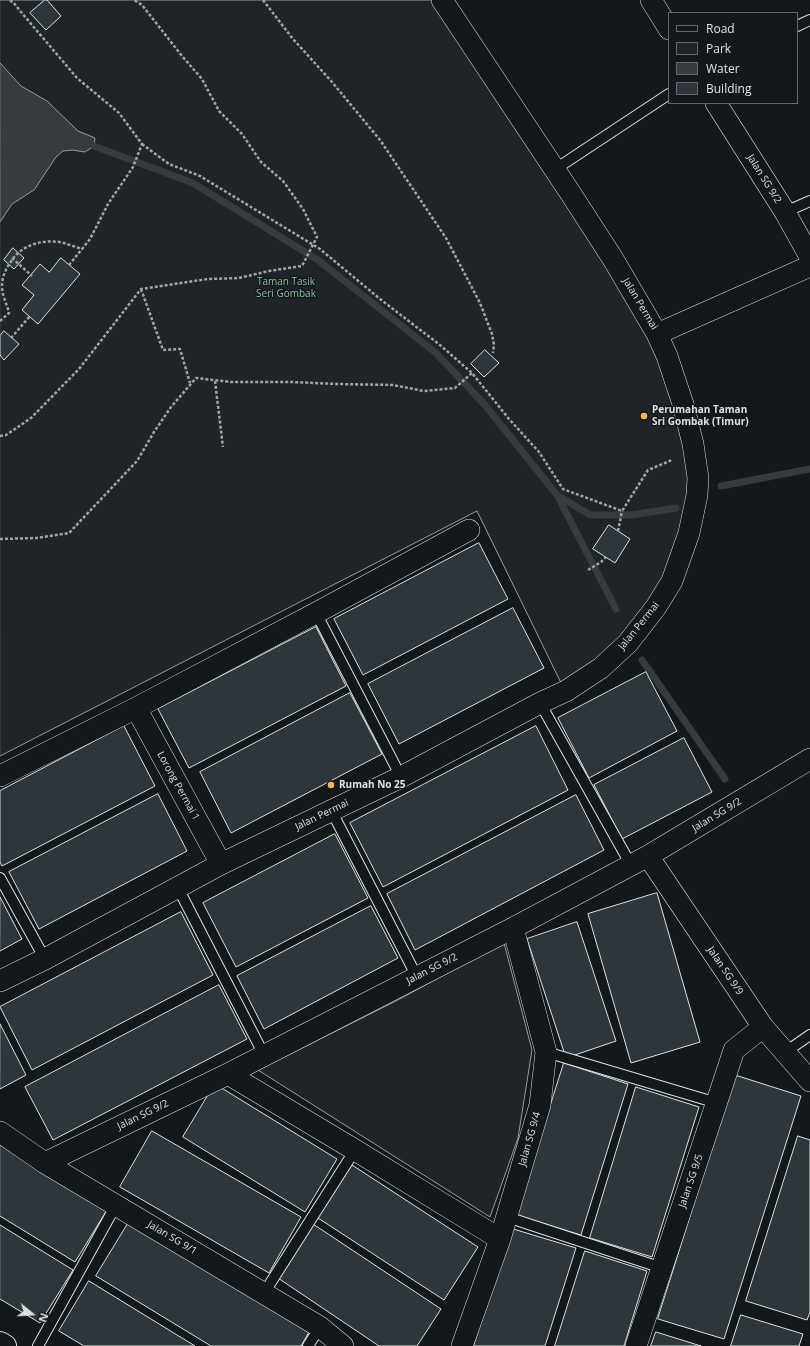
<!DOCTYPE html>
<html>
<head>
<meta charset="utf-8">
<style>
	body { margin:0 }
	#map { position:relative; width:810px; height:1346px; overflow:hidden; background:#14181c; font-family:"Open Sans",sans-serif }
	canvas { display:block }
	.legend { position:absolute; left:668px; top:12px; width:130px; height:92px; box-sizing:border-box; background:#14181c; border:1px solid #626a69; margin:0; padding:5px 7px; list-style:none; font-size:12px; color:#d8e6dc }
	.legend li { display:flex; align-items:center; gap:8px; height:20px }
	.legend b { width:20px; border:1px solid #626a69 }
	.north { position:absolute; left:12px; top:1294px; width:40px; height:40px; -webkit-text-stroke:3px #14181c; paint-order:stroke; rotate:108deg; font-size:11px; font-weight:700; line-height:16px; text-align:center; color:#d8e6dc }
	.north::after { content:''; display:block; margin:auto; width:14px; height:18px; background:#d8e6dc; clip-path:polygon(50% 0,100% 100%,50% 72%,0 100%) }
</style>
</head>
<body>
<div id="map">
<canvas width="810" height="1346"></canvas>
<ul class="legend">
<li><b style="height:5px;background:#14181c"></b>Road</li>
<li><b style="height:11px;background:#202428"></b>Park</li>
<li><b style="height:11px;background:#363b3e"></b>Water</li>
<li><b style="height:11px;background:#2c363c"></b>Building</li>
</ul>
<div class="north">N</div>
</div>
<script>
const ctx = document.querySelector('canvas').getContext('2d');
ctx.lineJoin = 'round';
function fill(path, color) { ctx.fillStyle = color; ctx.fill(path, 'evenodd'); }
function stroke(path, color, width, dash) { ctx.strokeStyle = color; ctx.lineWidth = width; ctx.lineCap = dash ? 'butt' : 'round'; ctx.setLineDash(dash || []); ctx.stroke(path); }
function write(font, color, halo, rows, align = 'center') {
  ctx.font = font + ' "Open Sans",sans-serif'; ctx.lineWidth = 3; ctx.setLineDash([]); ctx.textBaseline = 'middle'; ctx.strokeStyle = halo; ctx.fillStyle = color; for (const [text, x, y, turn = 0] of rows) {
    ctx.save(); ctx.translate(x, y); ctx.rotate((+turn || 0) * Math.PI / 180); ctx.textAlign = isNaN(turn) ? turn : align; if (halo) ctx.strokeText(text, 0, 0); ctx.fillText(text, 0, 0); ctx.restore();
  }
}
const green = new Path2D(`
	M 0,0 L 432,0 L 654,338 L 697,483 L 662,596 L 565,691 L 477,511 L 0,756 Z
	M 504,943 L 532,1050 L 518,1138 L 490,1217 L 258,1070 L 394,1002 Z`);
const water = new Path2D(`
	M 0,63 L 21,86 L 47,101 L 78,131 L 95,138 L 94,146 L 85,152 L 72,150 L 63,151 L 56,157 L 34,190 L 12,204 L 0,222 Z`);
const stream = new Path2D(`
	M 94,146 L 193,183 L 318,260 L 436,353 L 485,405 L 557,495 L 616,609
	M 721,486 L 810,469
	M 557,495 L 590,515 L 632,515 L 676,508
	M 642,660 L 725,779`);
const building = new Path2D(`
	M 45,0 L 47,0 L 61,16 L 46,30 L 30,13 Z
	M 13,248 L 24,258 L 14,269 L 4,260 Z
	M 61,258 L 80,274 L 38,324 L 22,310 L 34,295 L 22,285 L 40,264 L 49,272 Z
	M 4,331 L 19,344 L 4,360 L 0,355 L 0,336 Z
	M 485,350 L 499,363 L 484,377 L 471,364 Z
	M 609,525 L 630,539 L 615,563 L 593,549 Z
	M 479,543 L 508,599 L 363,675 L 334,619 Z
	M 513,608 L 544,668 L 399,744 L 368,684 Z
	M 316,627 L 346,686 L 189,768 L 158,709 Z
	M 646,672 L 677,731 L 589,778 L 558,718 Z
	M 350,693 L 382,754 L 231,833 L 200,772 Z
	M 124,726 L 155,786 L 2,866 L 0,862 L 0,791 Z
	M 536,726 L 568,790 L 383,887 L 350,823 Z
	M 684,738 L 712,792 L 622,839 L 594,785 Z
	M 158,794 L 187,851 L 39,929 L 9,872 Z
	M 576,795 L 604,850 L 415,950 L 387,894 Z
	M 335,834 L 368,898 L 236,967 L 203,903 Z
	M 657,893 L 700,1042 L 631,1063 L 588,914 Z
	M 0,897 L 22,939 L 0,951 Z
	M 371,906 L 398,958 L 264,1029 L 237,976 Z
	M 181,912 L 213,975 L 32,1070 L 0,1007 Z
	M 577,922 L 616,1041 L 566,1058 L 527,939 Z
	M 219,985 L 247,1039 L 53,1140 L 25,1087 Z
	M 0,1024 L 26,1075 L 0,1089 Z
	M 564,1063 L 628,1084 L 581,1235 L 516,1215 Z
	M 735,1075 L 801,1096 L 724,1339 L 658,1319 Z
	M 215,1084 L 337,1159 L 305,1212 L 183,1137 Z
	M 636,1087 L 699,1107 L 652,1257 L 590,1238 Z
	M 152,1131 L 301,1217 L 269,1273 L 120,1187 Z
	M 798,1136 L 810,1140 L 810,1312 L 807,1320 L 746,1301 Z
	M 0,1145 L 107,1210 L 75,1262 L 0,1216 Z
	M 352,1165 L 478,1247 L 444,1300 L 318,1218 Z
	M 129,1222 L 309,1332 L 301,1346 L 211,1346 L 96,1276 Z
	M 313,1224 L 441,1309 L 417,1346 L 379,1346 L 278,1278 Z
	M 0,1225 L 73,1270 L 40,1323 L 0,1299 Z
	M 510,1228 L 576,1248 L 545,1346 L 474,1346 Z
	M 585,1251 L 647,1271 L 624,1346 L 555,1346 Z
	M 89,1281 L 195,1346 L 84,1346 L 59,1331 Z
	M 741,1315 L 803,1334 L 799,1346 L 731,1346 Z
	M 656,1332 L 701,1346 L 651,1346 Z`);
const path = new Path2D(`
	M 263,0 L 293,39 L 332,82 L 380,140 L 446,238 L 480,303 L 492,334 L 494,345 L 493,353
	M 142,144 L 169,164 L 200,176 L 320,249 L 380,299 L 440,345 L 472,373 L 509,419 L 539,452 L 563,489 L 622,511 L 648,470 L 672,460
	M 12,258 L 32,276
	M 69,265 L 82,249
	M 141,289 L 163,350 L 180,349 L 190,383
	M 0,321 L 9,313 C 7,304 2,296 2,286 C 2,278 5,270 10,263 C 20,245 44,238 64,243 C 70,245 76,247 82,249 L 90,239 L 108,204 L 133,167 L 142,144 L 119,113 L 77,78 L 21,12 L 13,2 L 9,0
	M 11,338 L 30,316
	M 215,381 L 223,447
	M 0,436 L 6,435 L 31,418 L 79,369 L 141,289 L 208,279 L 239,278 L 269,271 L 302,266 L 317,237 L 303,209 L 283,181 L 261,162 L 242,134 L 219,111 L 202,79 L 182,56 L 142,5 L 134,0
	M 618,531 L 622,511
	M 0,539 L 37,538 L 69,533 L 137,461 L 154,432 L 171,407 L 196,378 L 231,382 L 292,382 L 337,384 L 393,385 L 424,391 L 455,388 L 472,373
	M 588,570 L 601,562 L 606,557`);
const lane = new Path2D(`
	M 797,26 L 810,20
	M 554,170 L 669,94
	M 785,212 L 810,201
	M 316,613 L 401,777
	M 540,703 L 631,865
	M 331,810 L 417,977
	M 0,878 L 45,959
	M 178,888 L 264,1055
	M 546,1052 L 717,1103
	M 784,1053 L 810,1035
	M 507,1217 L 662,1268
	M 264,1293 L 355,1150
	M 38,1346 L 116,1205
	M 308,1346 L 320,1327`);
const street = new Path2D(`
	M 651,0 L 669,29
	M 716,103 L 785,212 L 810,257
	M 657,334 L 810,266
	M 136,708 L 221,864
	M 0,776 L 136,708 L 316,613 L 469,530
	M 648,856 L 763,1027 L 810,1081
	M 0,981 L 45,959 L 221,864 L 401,777 L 540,703 L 566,691 L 601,668 L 628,643 L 656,607 L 672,581 L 689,533 L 697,495 L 698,478 L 693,444 L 683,404 L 667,356 L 657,334 L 613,259 L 571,194 L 442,0
	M 228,1074 L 355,1150 L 500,1239
	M 0,1132 L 45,1163 L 320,1327 L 343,1346
	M 45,1163 L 228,1074 L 513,928 L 648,856 L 810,759
	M 462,1346 L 500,1239 L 540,1105 L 546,1052 L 513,928
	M 636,1346 L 734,1050 L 763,1027`);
const secondary = new Path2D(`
	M 0,1343 L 5,1346`);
const markers = [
	[644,416,4,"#ffb74d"],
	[331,785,4,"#ffb74d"]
];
const streetNames = [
	["Jalan SG 9/2",764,179,58],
	["Jalan Permai",640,304,59],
	["Jalan Permai",639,626,-51],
	["Lorong Permai 1",178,786,61],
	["Jalan Permai",322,815,-26],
	["Jalan SG 9/2",717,815,-31],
	["Jalan SG 9/2",432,969,-27],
	["Jalan SG 9/9",725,971,56],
	["Jalan SG 9/2",143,1115,-26],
	["Jalan SG 9/4",530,1139,-74],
	["Jalan SG 9/5",691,1181,-71],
	["Jalan SG 9/1",172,1238,31]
];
const parkNames = [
	["Taman Tasik",286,282],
	["Seri Gombak",286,294]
];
const poiNames = [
	["Perumahan Taman",652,410],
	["Sri Gombak (Timur)",652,422],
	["Rumah No 25",339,785]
];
fill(green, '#202428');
stroke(green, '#939e99', 1);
fill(water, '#363b3e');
stroke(water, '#939e99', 1);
stroke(stream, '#363b3e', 7);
fill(building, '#2c363c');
stroke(building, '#d8e6dc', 1);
stroke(lane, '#d8e6dc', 12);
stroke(street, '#d8e6dc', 22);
stroke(secondary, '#d8e6dc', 24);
stroke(path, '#9da8a2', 2.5, [3, 2]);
stroke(lane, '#14181c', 10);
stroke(street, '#14181c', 21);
stroke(secondary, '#14181c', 22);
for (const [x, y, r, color] of markers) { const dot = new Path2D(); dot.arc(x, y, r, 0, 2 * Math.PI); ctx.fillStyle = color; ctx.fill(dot); stroke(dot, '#14181c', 1.5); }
write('10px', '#d8e6dc', '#14181c', streetNames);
write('10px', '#8ac095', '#14181c', parkNames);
write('bold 10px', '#d8e6dc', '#14181c', poiNames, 'left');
</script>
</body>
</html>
